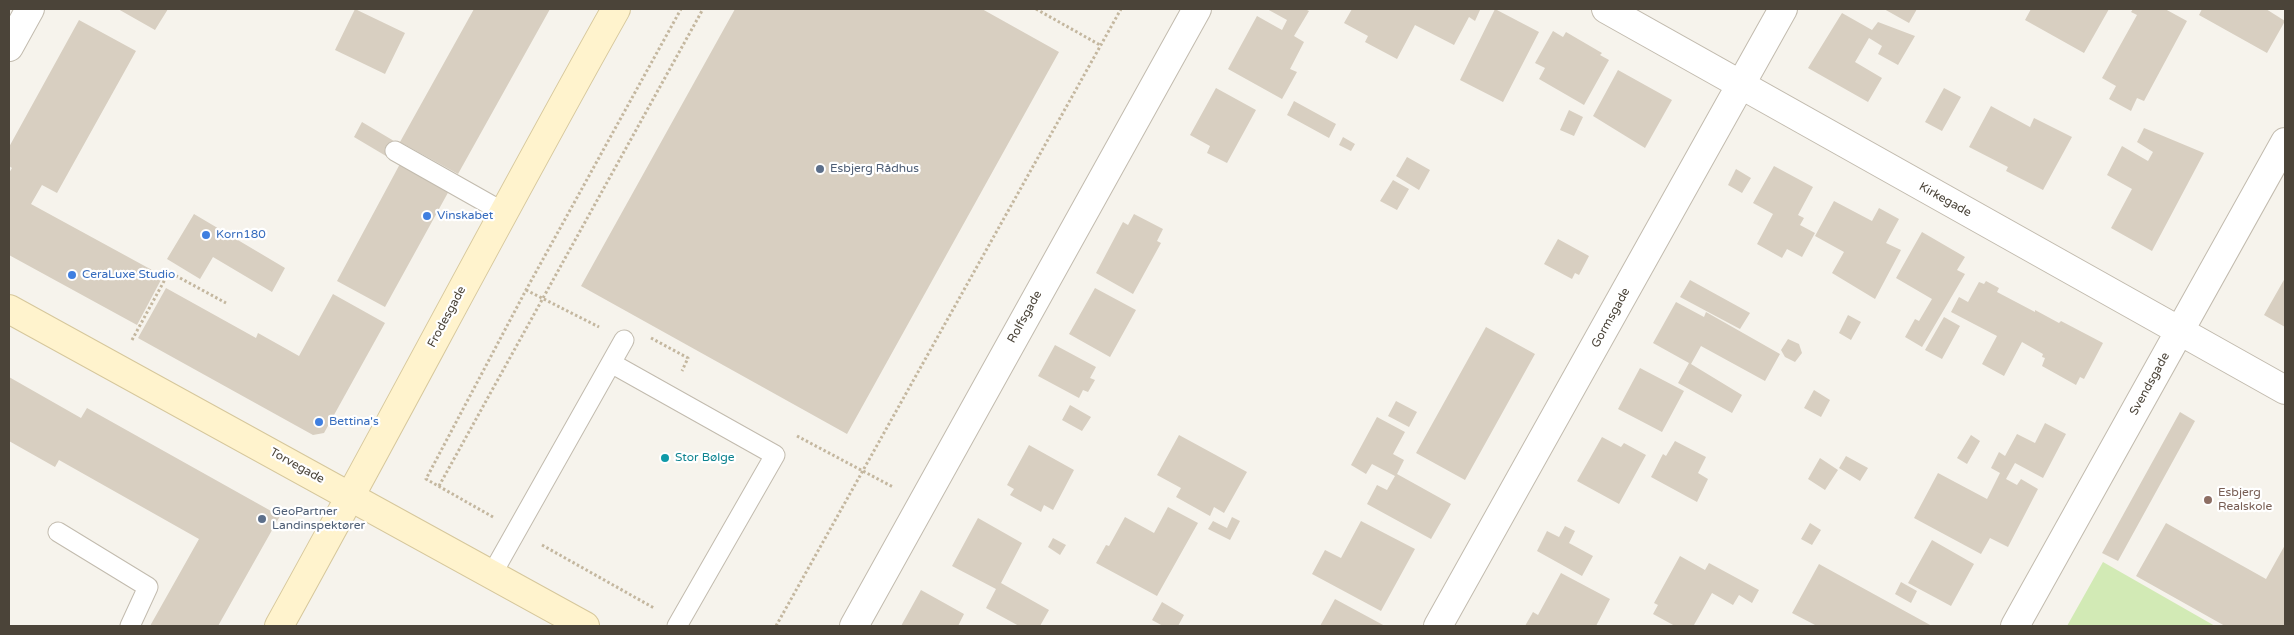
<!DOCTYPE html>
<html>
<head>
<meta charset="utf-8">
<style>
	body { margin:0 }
	#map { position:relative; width:2294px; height:635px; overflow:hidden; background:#f6f3ec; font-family:"Varela Round",sans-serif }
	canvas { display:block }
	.frame { position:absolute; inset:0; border:10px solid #4b4439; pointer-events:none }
</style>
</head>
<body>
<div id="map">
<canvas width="2294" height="635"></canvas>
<div class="frame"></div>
</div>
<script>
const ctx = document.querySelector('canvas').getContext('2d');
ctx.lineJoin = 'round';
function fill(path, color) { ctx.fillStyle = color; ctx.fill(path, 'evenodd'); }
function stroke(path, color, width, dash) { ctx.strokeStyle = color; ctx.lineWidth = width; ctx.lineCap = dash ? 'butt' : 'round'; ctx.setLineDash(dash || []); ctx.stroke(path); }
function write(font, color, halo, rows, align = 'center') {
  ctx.font = font + ' "Varela Round",sans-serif'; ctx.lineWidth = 4.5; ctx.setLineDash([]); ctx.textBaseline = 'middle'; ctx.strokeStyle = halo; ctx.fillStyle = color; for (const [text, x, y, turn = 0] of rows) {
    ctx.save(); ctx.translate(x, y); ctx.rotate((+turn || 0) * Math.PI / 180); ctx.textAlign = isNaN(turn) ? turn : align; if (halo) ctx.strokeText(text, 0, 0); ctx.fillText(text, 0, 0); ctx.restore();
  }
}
const green = new Path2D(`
	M 2103,562 L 2215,626 L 2067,626 Z`);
const building = new Path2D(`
	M 118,9 L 168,9 L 155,30 Z
	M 355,9 L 405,33 L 385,74 L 335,50 Z
	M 474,9 L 550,9 L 458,174 L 400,142 Z
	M 735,9 L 982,9 L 1059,52 L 847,434 L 581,286 Z
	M 1267,9 L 1305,9 L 1309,11 L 1294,36 L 1304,42 L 1290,69 L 1297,72 L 1282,99 L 1228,69 L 1257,16 L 1282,30 L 1287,20 Z
	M 1352,9 L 1478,9 L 1480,10 L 1475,21 L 1469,17 L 1454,45 L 1415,25 L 1397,59 L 1365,42 L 1368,36 L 1344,23 Z
	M 1495,9 L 1539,32 L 1503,102 L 1460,80 Z
	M 1884,9 L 1917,9 L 1909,23 Z
	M 2031,9 L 2109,9 L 2084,53 L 2025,20 Z
	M 2133,9 L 2165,9 L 2187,21 L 2144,101 L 2137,98 L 2131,111 L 2109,99 L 2116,86 L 2102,78 L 2137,15 L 2131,12 Z
	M 2202,9 L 2266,9 L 2285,21 L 2267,53 L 2199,15 Z
	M 1842,13 L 1872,30 L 1878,22 L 1915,36 L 1898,65 L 1878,54 L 1882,46 L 1869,38 L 1855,62 L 1882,78 L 1868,102 L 1808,68 Z
	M 79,20 L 136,51 L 57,193 L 42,185 L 31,204 L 163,276 L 137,325 L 9,255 L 9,173 L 12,168 L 9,166 L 9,147 Z
	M 1553,31 L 1563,37 L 1566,32 L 1602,53 L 1600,55 L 1609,60 L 1584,105 L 1539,79 L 1545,68 L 1535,63 Z
	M 1618,70 L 1672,100 L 1645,148 L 1593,116 Z
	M 1216,88 L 1256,110 L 1227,163 L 1207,153 L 1210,146 L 1190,135 Z
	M 1944,88 L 1961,97 L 1942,131 L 1925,122 Z
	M 1294,101 L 1336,124 L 1329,138 L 1287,115 Z
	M 1991,106 L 2030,127 L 2034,118 L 2072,137 L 2043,190 L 2006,171 L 2008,167 L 1969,147 Z
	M 1569,110 L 1583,117 L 1574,136 L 1560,130 Z
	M 362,122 L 394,141 L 386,156 L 354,137 Z
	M 2144,128 L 2204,153 L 2152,251 L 2111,228 L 2132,189 L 2107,175 L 2122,146 L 2148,161 L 2153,152 L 2137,142 Z
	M 1343,137 L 1355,144 L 1351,151 L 1339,145 Z
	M 1407,157 L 1430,170 L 1419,190 L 1396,176 Z
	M 401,162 L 450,189 L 385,307 L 337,281 Z
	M 1774,166 L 1813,187 L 1798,215 L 1804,218 L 1800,225 L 1815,233 L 1802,257 L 1787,249 L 1782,258 L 1757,244 L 1773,214 L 1753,203 Z
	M 1736,169 L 1751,178 L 1742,193 L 1728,185 Z
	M 1393,180 L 1409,189 L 1397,210 L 1380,201 Z
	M 1834,201 L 1872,221 L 1879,208 L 1899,219 L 1886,243 L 1901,250 L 1875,299 L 1832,273 L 1844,252 L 1815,236 Z
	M 194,214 L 285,268 L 272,292 L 213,257 L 200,279 L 167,259 Z
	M 1134,214 L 1163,229 L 1157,241 L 1161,243 L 1133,294 L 1096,273 L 1123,222 L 1128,225 Z
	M 1922,232 L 1965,257 L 1957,270 L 1965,274 L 1922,347 L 1905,337 L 1915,319 L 1919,321 L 1932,299 L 1896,278 Z
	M 1558,239 L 1589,256 L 1579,275 L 1575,273 L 1572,279 L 1544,264 Z
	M 2285,278 L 2285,327 L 2264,315 Z
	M 1690,280 L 1750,313 L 1740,329 L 1680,297 Z
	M 1986,281 L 1999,288 L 1997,292 L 2035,312 L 2035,310 L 2059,323 L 2061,321 L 2103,343 L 2084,379 L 2080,377 L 2076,385 L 2042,366 L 2045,358 L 2042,357 L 2043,354 L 2022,342 L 2004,376 L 1982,364 L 1997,336 L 1951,312 L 1959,297 L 1968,302 L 1979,282 L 1984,284 Z
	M 166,288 L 256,338 L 258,333 L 299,356 L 333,294 L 385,323 L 324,433 L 313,435 L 138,338 Z
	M 1095,288 L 1136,310 L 1110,357 L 1069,334 Z
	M 1676,302 L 1704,317 L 1706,312 L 1780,354 L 1765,381 L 1701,346 L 1691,364 L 1742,395 L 1732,413 L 1678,383 L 1689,363 L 1653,343 Z
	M 1848,315 L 1861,322 L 1851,340 L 1839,333 Z
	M 1944,317 L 1960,326 L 1942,359 L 1925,350 Z
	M 1486,327 L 1535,354 L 1465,480 L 1416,453 Z
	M 1788,339 L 1799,344 L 1802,353 L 1795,362 L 1785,357 L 1781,350 Z
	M 1055,345 L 1096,367 L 1090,378 L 1095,380 L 1088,392 L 1083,390 L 1079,398 L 1038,376 Z
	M 1640,368 L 1684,391 L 1662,432 L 1618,409 Z
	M 9,377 L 81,418 L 87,408 L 280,516 L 218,626 L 150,626 L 199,539 L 59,460 L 55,467 L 9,441 Z
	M 1814,390 L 1830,400 L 1821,417 L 1804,408 Z
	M 1396,401 L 1417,412 L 1409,427 L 1388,416 Z
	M 1070,405 L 1091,417 L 1082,431 L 1062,420 Z
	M 2180,412 L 2195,421 L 2118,561 L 2102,553 Z
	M 1377,417 L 1405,432 L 1393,454 L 1404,460 L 1397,474 L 1451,504 L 1431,539 L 1367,504 L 1377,485 L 1387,490 L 1395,476 L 1372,464 L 1366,474 L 1351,465 Z
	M 2045,423 L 2066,434 L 2043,478 L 2015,463 L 2006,479 L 2017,485 L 2021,479 L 2038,489 L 2008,547 L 1990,538 L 1981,554 L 1914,518 L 1938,473 L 1987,499 L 2000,473 L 1991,468 L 1999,452 L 2005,456 L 2017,434 L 2035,443 Z
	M 1179,435 L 1247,472 L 1224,513 L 1214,507 L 1210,516 L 1176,497 L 1181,488 L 1157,475 Z
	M 1971,435 L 1980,441 L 1967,464 L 1957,458 Z
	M 1602,437 L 1621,447 L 1624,443 L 1646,455 L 1619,504 L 1577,481 Z
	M 1675,441 L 1706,457 L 1698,473 L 1708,479 L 1697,502 L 1651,477 L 1663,454 L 1666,456 Z
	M 1029,445 L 1074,470 L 1053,510 L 1044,505 L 1041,512 L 1010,495 L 1014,489 L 1007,485 Z
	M 1846,456 L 1868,468 L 1860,481 L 1839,468 Z
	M 1820,458 L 1838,470 L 1825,490 L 1808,479 Z
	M 1168,507 L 1198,523 L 1157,596 L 1096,563 L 1106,545 L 1109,546 L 1125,517 L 1154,533 Z
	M 1232,517 L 1240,521 L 1230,540 L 1208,529 L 1213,521 L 1227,528 Z
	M 978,518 L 1022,543 L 1001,583 L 1049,610 L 1040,626 L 1019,626 L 986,608 L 996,589 L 952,566 Z
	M 1361,521 L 1415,549 L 1381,611 L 1312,574 L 1325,550 L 1341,558 Z
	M 1810,523 L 1821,530 L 1812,545 L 1801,539 Z
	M 2166,523 L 2266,579 L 2285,545 L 2285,626 L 2225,626 L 2136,576 Z
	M 1565,526 L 1575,531 L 1569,543 L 1593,556 L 1582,576 L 1537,551 L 1547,531 L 1559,537 Z
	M 1053,538 L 1066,545 L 1060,555 L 1048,547 Z
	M 1932,540 L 1974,564 L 1951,606 L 1908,583 Z
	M 1680,556 L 1705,570 L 1709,563 L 1759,590 L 1752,603 L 1739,595 L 1733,605 L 1712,593 L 1694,625 L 1675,626 L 1653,614 L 1658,605 L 1654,603 Z
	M 1819,564 L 1932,626 L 1817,626 L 1792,613 Z
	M 1561,573 L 1610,599 L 1596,626 L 1525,626 L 1533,612 L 1538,615 Z
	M 1901,582 L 1917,591 L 1911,603 L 1895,594 Z
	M 921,590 L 964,614 L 958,626 L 901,626 Z
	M 1335,599 L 1385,626 L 1320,626 Z
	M 1162,602 L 1184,615 L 1178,626 L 1163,626 L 1152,620 Z`);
const path = new Path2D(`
	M 1036,9 L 1100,45
	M 526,290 L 599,327
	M 651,338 L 688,358 L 682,371
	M 132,340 L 169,272 L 226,303
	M 797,436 L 893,487
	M 439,486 L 703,9
	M 493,517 L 426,479 L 526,290 L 681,9
	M 542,545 L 654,608
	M 776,626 L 1121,9`);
const lane = new Path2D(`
	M 395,151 L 503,212
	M 611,363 L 775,455 L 677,626
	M 58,532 L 148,587 L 130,626
	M 492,574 L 624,340`);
const street = new Path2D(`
	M 1606,9 L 2285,390
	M 9,47 L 30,9
	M 854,626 L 1197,9
	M 1438,626 L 1783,9
	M 2015,626 L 2285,142`);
const secondary = new Path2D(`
	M 9,309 L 585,626
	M 279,626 C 393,421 501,213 616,9`);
const markers = [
	[820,169,5,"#5c6f8a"],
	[427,216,5,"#3f7fe0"],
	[206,235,5,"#3f7fe0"],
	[72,275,5,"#3f7fe0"],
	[319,422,5,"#3f7fe0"],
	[665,458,5,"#0f9aa8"],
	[2208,500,5,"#8d6e63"],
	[262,519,5,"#5c6f8a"]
];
const serviceNames = [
	["Esbjerg Rådhus",830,169],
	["GeoPartner",272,512],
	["Landinspektører",272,526]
];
const streetNames = [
	["Kirkegade",1945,200,29],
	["Frodesgade",447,317,-62],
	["Rolfsgade",1025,317,-61],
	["Gormsgade",1611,318,-61],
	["Svendsgade",2150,384,-61],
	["Torvegade",297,466,29]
];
const shopNames = [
	["Vinskabet",437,216],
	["Korn180",216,235],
	["CeraLuxe Studio",82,275],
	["Bettina's",329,422]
];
const cultureNames = [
	["Stor Bølge",675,458]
];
const educationNames = [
	["Esbjerg",2218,493],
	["Realskole",2218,507]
];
fill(green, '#d2eab5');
fill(building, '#d8cfc1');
stroke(lane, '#c2bbae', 21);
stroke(street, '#c2bbae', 30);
stroke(secondary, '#d6c79b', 30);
stroke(path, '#c4b79f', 3, [2.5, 2.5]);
stroke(lane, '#fff', 19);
stroke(street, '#fff', 28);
stroke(secondary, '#fff3cd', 28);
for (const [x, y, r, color] of markers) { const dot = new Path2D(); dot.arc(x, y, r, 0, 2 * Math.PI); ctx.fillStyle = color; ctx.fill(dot); stroke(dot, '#fff', 2); }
write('12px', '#4e5e75', '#fff', serviceNames, 'left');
write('12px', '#4b4439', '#fff', streetNames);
write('12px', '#366cbe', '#fff', shopNames, 'left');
write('12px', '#0d838f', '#fff', cultureNames, 'left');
write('12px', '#785e54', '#fff', educationNames, 'left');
</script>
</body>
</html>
